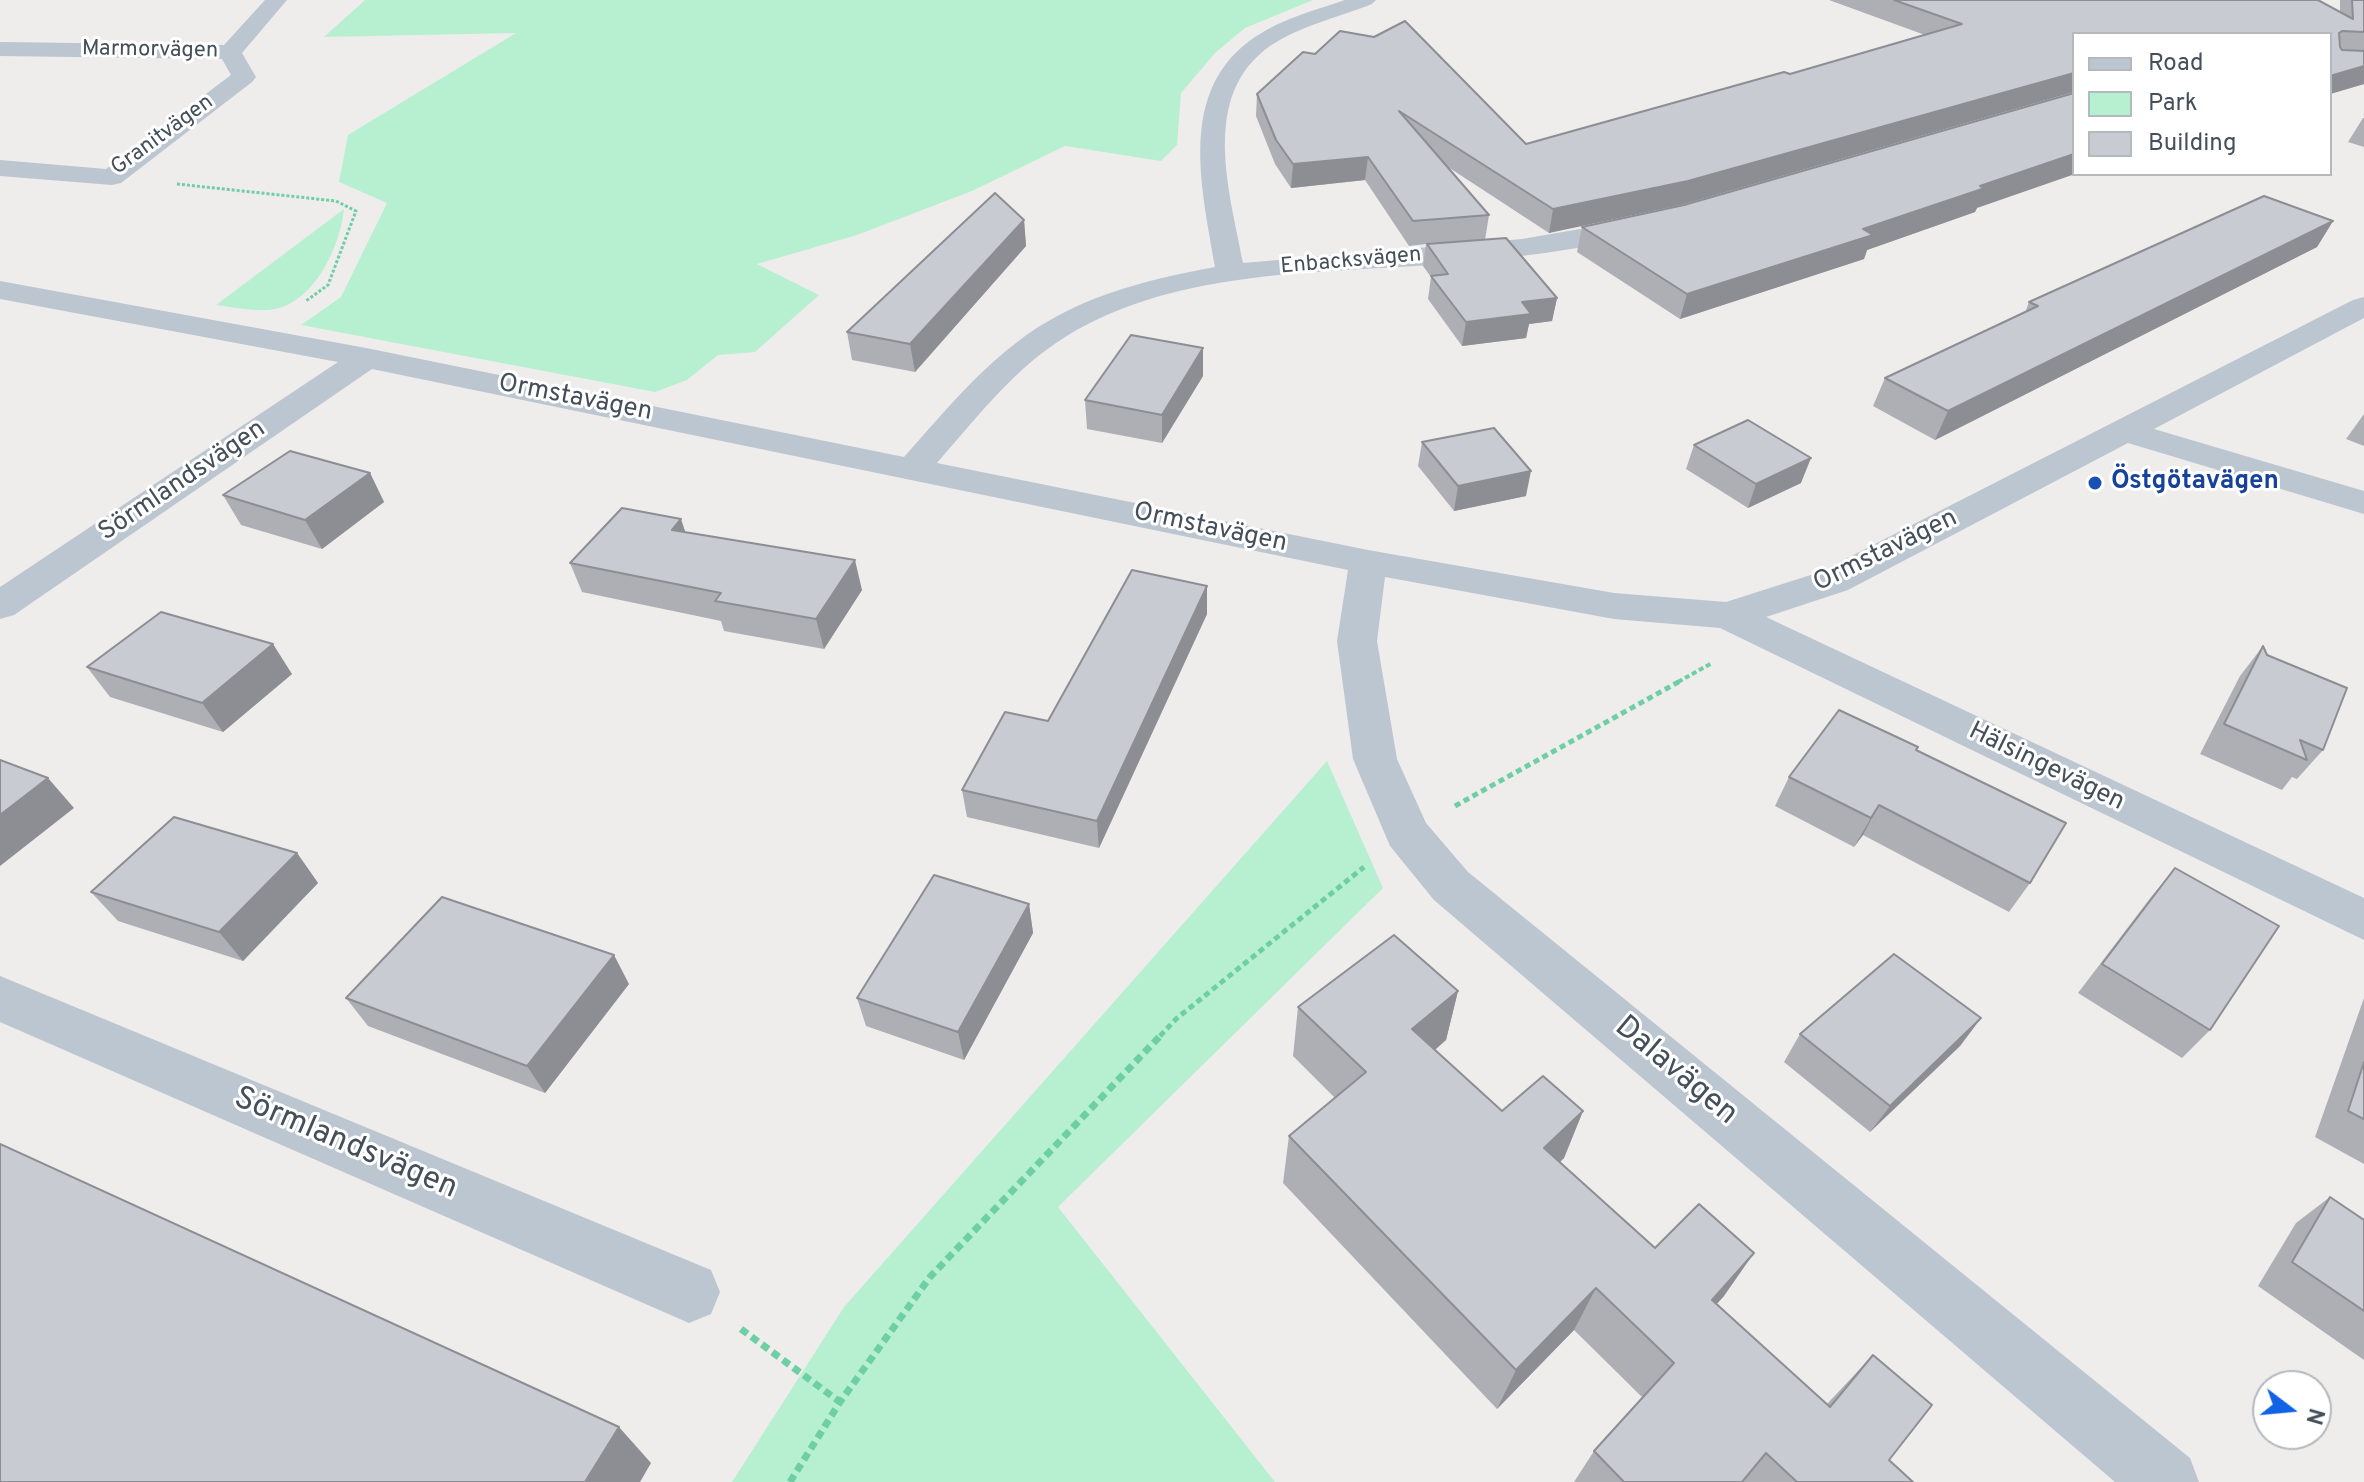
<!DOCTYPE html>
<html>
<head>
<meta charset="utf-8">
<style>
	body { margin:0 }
	#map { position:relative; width:2364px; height:1482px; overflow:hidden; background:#efecec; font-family:Overpass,sans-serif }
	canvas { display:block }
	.legend { position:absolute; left:2072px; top:32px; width:260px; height:144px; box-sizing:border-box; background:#fff; border:2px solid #b4b9bd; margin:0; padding:10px 14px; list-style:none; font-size:24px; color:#444f5a }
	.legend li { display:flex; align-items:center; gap:16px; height:40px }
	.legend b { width:40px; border:2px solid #b4b9bd }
	.north { position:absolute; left:2252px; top:1370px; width:80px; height:80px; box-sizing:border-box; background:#fff; border:2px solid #b4b9bd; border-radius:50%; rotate:106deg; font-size:22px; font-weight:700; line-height:32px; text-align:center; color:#444f5a }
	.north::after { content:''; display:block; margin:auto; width:28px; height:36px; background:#1162e5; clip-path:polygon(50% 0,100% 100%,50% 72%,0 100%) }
</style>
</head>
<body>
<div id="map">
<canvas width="2364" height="1482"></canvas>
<ul class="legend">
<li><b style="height:10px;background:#bcc6d0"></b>Road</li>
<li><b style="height:22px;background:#b7f0d0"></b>Park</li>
<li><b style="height:22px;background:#c9cbd2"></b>Building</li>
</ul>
<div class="north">N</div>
</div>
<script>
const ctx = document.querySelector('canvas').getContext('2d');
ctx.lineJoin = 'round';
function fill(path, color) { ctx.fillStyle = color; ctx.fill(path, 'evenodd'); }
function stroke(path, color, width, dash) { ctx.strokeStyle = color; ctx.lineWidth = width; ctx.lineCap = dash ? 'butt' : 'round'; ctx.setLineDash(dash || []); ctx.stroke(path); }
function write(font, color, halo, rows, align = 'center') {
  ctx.font = font + ' Overpass,sans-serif'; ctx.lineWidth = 6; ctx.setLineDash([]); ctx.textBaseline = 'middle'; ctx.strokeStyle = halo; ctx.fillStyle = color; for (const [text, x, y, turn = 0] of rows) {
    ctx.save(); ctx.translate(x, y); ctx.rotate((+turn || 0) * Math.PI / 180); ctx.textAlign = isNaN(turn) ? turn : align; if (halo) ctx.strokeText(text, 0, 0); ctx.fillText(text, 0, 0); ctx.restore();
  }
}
const green = new Path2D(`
	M 365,0 L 1313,0 L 1245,28 L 1215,53 L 1181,93 L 1177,145 L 1161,161 L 1065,146 L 972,191 L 857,235 L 757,264 L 819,295 L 755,352 L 718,355 L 687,380 L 655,392 L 301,325 L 341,297 L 387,203 L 339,182 L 348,135 L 516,33 L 324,37 Z
	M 344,209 C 340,248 312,309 266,310 C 250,311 232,307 216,305 Z
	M 1327,761 L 1383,888 L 1058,1207 L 1275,1482 L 732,1482 L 844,1307 Z`);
const pathFar3 = new Path2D(`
	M 177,184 L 336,201 L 356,211 L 328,285 L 306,301`);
const pathFar2 = new Path2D(`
	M 1678,682 L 1712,663`);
const pathFar1 = new Path2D(`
	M 1455,806 L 1682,680
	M 1160,1036 L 1176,1019 L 1364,867`);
const path = new Path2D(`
	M 741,1329 L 840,1402
	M 790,1482 L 840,1402 L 930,1277 L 1162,1034`);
const minor = new Path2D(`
	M 265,0 L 287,0 L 242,53 L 256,77 L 252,82 L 121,183 L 112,185 L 0,176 L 0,160 L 106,169 L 231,75 L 222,59 L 0,56 L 0,42 L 224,45 Z
	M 1345,0 L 1376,0 L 1372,4 C 1339,17 1300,26 1270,46 C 1199,96 1230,192 1243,263 L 1522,239 L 1638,219 L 1648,221 L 1652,227 L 1648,233 C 1581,250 1513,258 1444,264 C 1316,274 1167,268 1056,343 C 1009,375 974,421 937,463 L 1368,550 L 1614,593 L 1726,602 L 1820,572 L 2353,300 L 2364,297 L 2364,318 L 2154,429 L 2364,491 L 2364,514 L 2128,443 L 1848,590 L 1766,617 L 2364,898 L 2364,940 L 1720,628 L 1614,619 L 1385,577 L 1377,641 L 1397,759 L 1426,823 L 1468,872 L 2190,1458 L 2199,1482 L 2115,1482 L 1434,900 L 1390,846 L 1353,759 L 1337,641 L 1348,570 L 372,369 L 14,615 L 0,619 L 0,587 L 338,362 L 0,299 L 0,281 L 366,348 L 904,457 C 940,417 974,375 1016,343 C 1073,298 1144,280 1215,267 C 1202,188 1176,90 1255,37 C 1281,19 1316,10 1345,0 Z
	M 0,976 L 711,1270 L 720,1292 L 711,1314 L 689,1323 L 0,1022 Z`);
const wall = new Path2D(`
	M 1829,0 L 2318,0 L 2340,12 L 2340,0 L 2364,0 L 2364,84 L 2330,94 L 2074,34 L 1549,233 L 1448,167 L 1489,215 L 1485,240 L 1557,298 L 1552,321 L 1529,324 L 1526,338 L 1462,346 L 1428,299 L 1431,277 L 1423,266 L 1426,244 L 1409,246 L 1365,180 L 1291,188 L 1275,164 L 1256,116 L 1257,94 L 1303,52 L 1526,144 L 1790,74 L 1925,35 Z
	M 2363,118 L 2364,118 L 2364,147 L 2348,142 Z
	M 1684,205 L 1977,208 L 1975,212 L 1867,250 L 1864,259 L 1680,319 L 1577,252 L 1582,227 Z
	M 1024,220 L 1026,246 L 915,372 L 852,360 L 847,332 Z
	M 2333,221 L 2317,247 L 1935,440 L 1873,406 L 1885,378 L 2025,313 L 2029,302 Z
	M 1203,348 L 1203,376 L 1162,443 L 1087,429 L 1085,400 Z
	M 2364,414 L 2364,446 L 2346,439 Z
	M 1422,442 L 1526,496 L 1454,511 L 1418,466 Z
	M 1694,445 L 1801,483 L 1748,508 L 1686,469 Z
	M 370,473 L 384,502 L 322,549 L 241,525 L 223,495 Z
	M 685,532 L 862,590 L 824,649 L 724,631 L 721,621 L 582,592 L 570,563 Z
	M 1207,586 L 1207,614 L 1099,848 L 967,817 L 962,790 L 1048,721 Z
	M 2263,646 L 2267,655 L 2323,750 L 2297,779 L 2292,777 L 2282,790 L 2200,754 L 2240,676 Z
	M 87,667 L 292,674 L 223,732 L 110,697 Z
	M 1916,750 L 2030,883 L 2009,912 L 1863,835 L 1854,847 L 1775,806 L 1789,777 Z
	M 297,853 L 318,883 L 243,961 L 118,921 L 91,892 Z
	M 2175,868 L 2210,1030 L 2182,1058 L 2078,993 L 2151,897 Z
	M 1029,904 L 1033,933 L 964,1060 L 866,1026 L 857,998 Z
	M 629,984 L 545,1093 L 368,1026 L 346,998 Z
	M 1458,991 L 1446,1040 L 1435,1050 L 1502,1111 L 1583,1111 L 1564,1158 L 1560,1162 L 1655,1248 L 1724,1296 L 1716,1304 L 1827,1404 L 1873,1355 L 1889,1460 L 1913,1482 L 1574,1482 L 1594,1451 L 1643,1398 L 1574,1330 L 1497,1409 L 1283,1183 L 1289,1136 L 1335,1098 L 1293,1056 L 1298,1007 Z
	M 2364,998 L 2364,1164 L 2315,1137 Z
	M 1981,1018 L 1960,1046 L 1870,1132 L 1784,1062 L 1800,1034 Z
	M 2330,1197 L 2364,1220 L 2364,1360 L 2258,1286 L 2296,1223 Z`);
const shadedWall = new Path2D(`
	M 2364,66 L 2364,84 L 2330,94 L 2330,76 Z
	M 2074,73 L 2074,92 L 1681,205 L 1549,233 L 1553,209 Z
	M 2074,154 L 2075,174 L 1977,208 L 1975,212 L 1867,250 L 1864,259 L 1680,319 L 1687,294 L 1980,186 Z
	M 1368,157 L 1365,180 L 1291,188 L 1293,164 Z
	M 1024,220 L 1026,246 L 915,372 L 910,344 Z
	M 2333,221 L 2317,247 L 1935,440 L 1948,411 Z
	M 1557,298 L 1552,321 L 1529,324 L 1526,338 L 1462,346 L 1466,322 L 1522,302 Z
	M 1203,348 L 1203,376 L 1162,443 L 1162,415 Z
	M 1811,458 L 1801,483 L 1748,508 L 1756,484 Z
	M 1531,471 L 1526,496 L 1454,511 L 1458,486 Z
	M 370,473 L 384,502 L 322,549 L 305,520 Z
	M 681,519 L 691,549 L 672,530 Z
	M 855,560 L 862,590 L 824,649 L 816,619 Z
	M 1207,586 L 1207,614 L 1099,848 L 1097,821 Z
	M 273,644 L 292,674 L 223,732 L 202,703 Z
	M 48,778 L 74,808 L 0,866 L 0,815 Z
	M 1879,805 L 1863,835 L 1854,847 L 1871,818 Z
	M 297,853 L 318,883 L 243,961 L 219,932 Z
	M 1029,904 L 1033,933 L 964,1060 L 958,1032 Z
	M 614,955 L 629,984 L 545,1093 L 527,1066 Z
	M 1458,991 L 1446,1040 L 1402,1078 L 1412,1029 Z
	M 1981,1018 L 1960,1046 L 1870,1132 L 1890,1106 Z
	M 1583,1111 L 1564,1158 L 1526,1194 L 1544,1148 Z
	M 1754,1253 L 1724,1296 L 1683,1342 L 1712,1300 Z
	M 1596,1288 L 1574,1330 L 1497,1409 L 1516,1370 Z
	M 619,1427 L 651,1463 L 640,1482 L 585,1482 Z`);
const building = new Path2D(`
	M 1894,0 L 2318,0 L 2353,19 L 2352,0 L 2364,0 L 2364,32 L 2342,31 L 2339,33 L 2340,47 L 2342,50 L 2364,51 L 2364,66 L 2330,76 L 2330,34 L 2074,34 L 2074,73 L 1688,181 L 1553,209 L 1399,111 L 1489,215 L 1413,221 L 1368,157 L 1293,164 L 1276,140 L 1257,94 L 1303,52 L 1315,54 L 1340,31 L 1374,37 L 1405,21 L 1526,144 L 1784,72 L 1790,74 L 1962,24 Z
	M 2074,93 L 2074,154 L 1980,186 L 1985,188 L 1863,229 L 1873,235 L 1687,294 L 1582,227 L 1684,205 Z
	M 995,193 L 1024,220 L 910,344 L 847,332 Z
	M 2264,196 L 2333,221 L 1948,411 L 1885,378 L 2038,306 L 2029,302 Z
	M 1506,238 L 1557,298 L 1522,302 L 1531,314 L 1466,322 L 1431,276 L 1448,274 L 1427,244 Z
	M 1131,335 L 1203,348 L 1162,415 L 1085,400 Z
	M 1748,420 L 1811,458 L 1756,484 L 1694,445 Z
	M 1494,428 L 1531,471 L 1458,486 L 1422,442 Z
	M 290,451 L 370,473 L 305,520 L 223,495 Z
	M 622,508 L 681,519 L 672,530 L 855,560 L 816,619 L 715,601 L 721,593 L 570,563 Z
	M 1132,570 L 1207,586 L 1097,821 L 962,790 L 1005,712 L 1048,721 Z
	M 161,612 L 273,644 L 202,703 L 87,667 Z
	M 2263,646 L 2267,655 L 2347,688 L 2323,750 L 2300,740 L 2307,760 L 2224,724 Z
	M 1839,710 L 1918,747 L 1916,750 L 2066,823 L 2030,883 L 1879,805 L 1871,818 L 1789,777 Z
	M 0,760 L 48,778 L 0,815 Z
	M 174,817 L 297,853 L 219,932 L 91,892 Z
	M 2175,868 L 2279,926 L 2210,1030 L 2102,964 Z
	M 934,875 L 1029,904 L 958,1032 L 857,998 Z
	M 442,897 L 614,955 L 527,1066 L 346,998 Z
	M 1394,935 L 1458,991 L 1412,1029 L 1502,1111 L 1543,1076 L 1583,1111 L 1544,1148 L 1655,1248 L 1699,1204 L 1754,1253 L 1712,1300 L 1830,1407 L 1873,1355 L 1932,1405 L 1889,1460 L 1913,1482 L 1797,1482 L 1766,1453 L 1742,1482 L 1624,1482 L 1594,1451 L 1674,1363 L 1596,1288 L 1516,1370 L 1289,1136 L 1366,1072 L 1298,1007 Z
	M 1894,954 L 1981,1018 L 1890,1106 L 1800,1034 Z
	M 2364,1062 L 2364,1119 L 2348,1111 Z
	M 0,1144 L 619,1427 L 585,1482 L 0,1482 Z
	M 2330,1197 L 2364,1220 L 2364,1311 L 2292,1262 Z`);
const markers = [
	[2095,483,8,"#1a4fb4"]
];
const farStreetnames = [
	["Marmorvägen",150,51,1],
	["Granitvägen",163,136,-36],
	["Enbacksvägen",1351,262,-5]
];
const streetNames = [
	["Ormstavägen",575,399,11],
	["Sörmlandsvägen",183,482,-34],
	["Ormstavägen",1210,529,12],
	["Ormstavägen",1886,552,-26],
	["Hälsingevägen",2046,768,26]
];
const transitNames = [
	["Östgötavägen",2111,483]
];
const nearStreetnames = [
	["Dalavägen",1675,1072,40],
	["Sörmlandsvägen",345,1145,23]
];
fill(green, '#b7f0d0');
stroke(pathFar3, '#6ecfa5', 3, [3, 2]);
stroke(pathFar2, '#6ecfa5', 4, [5, 3]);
stroke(pathFar1, '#6ecfa5', 5, [6, 4]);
stroke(path, '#6ecfa5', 7, [8, 5]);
fill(minor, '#bcc6d0');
fill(wall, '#adafb5');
fill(shadedWall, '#8d8e93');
fill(building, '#c9cbd2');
stroke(building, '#8d8e93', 2);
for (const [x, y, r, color] of markers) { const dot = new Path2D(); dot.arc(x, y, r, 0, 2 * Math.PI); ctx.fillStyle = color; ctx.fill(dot); stroke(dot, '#fff', 3); }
write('22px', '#444f5a', '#fff', farStreetnames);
write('26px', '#444f5a', '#fff', streetNames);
write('bold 26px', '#164399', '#fff', transitNames, 'left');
write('32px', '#444f5a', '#fff', nearStreetnames);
</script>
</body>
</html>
